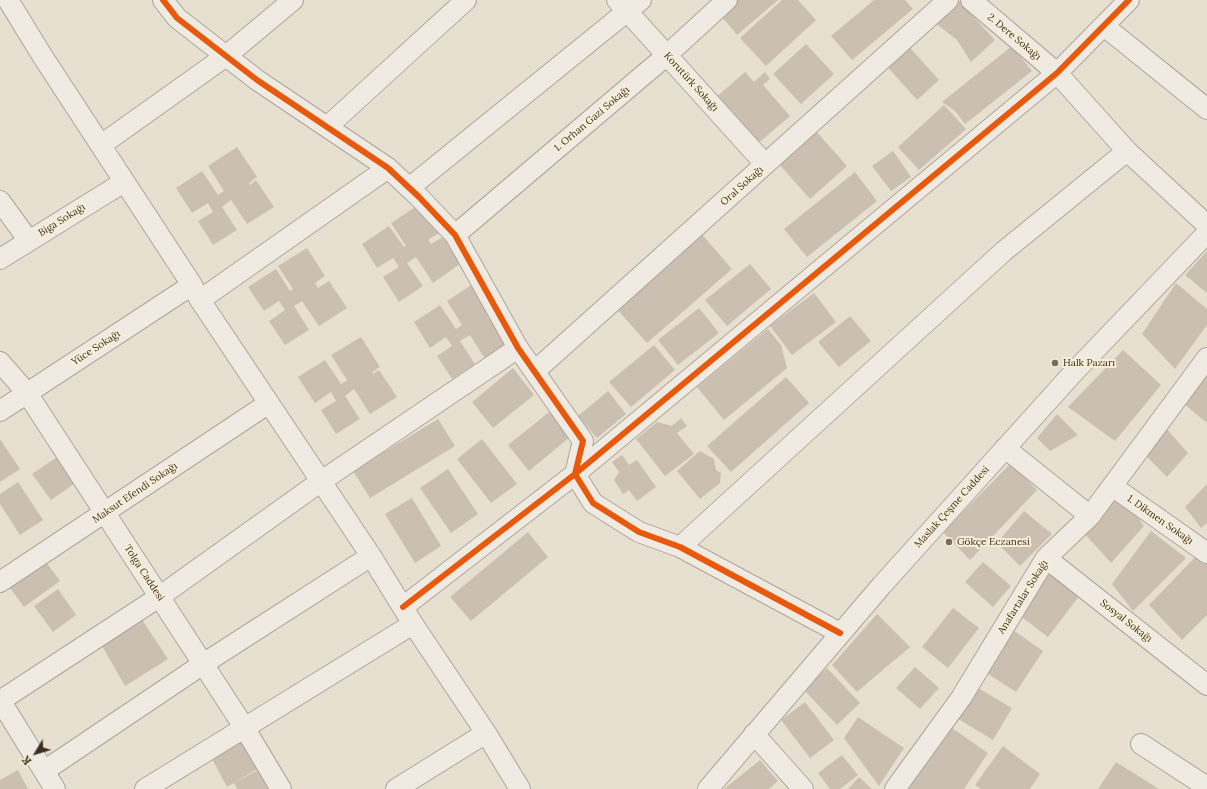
<!DOCTYPE html>
<html>
<head>
<meta charset="utf-8">
<style>
	body { margin:0 }
	#map { position:relative; width:1207px; height:789px; overflow:hidden; background:#e7e0d1; font-family:Lora,serif }
	canvas { display:block }
	.north { position:absolute; left:16px; top:733px; width:40px; height:40px; -webkit-text-stroke:3px #f7eed8; paint-order:stroke; rotate:232deg; font-size:11px; font-weight:700; line-height:16px; text-align:center; color:#3d2e20 }
	.north::after { content:''; display:block; margin:auto; width:14px; height:18px; background:#3d2e20; clip-path:polygon(50% 0,100% 100%,50% 72%,0 100%) }
</style>
</head>
<body>
<div id="map">
<canvas width="1207" height="789"></canvas>
<div class="north">K</div>
</div>
<script>
const ctx = document.querySelector('canvas').getContext('2d');
ctx.lineJoin = 'round';
function fill(path, color) { ctx.fillStyle = color; ctx.fill(path, 'evenodd'); }
function stroke(path, color, width, dash) { ctx.strokeStyle = color; ctx.lineWidth = width; ctx.lineCap = dash ? 'butt' : 'round'; ctx.setLineDash(dash || []); ctx.stroke(path); }
function write(font, color, halo, rows, align = 'center') {
  ctx.font = font + ' Lora,serif'; ctx.lineWidth = 4; ctx.setLineDash([]); ctx.textBaseline = 'middle'; ctx.strokeStyle = halo; ctx.fillStyle = color; for (const [text, x, y, turn = 0] of rows) {
    ctx.save(); ctx.translate(x, y); ctx.rotate((+turn || 0) * Math.PI / 180); ctx.textAlign = isNaN(turn) ? turn : align; if (halo) ctx.strokeText(text, 0, 0); ctx.fillText(text, 0, 0); ctx.restore();
  }
}
const building = new Path2D(`
	M 732,0 L 778,0 L 737,35 L 718,12 Z
	M 782,0 L 798,0 L 816,20 L 766,66 L 740,38 Z
	M 874,0 L 905,0 L 913,9 L 852,60 L 831,36 Z
	M 959,1 L 995,40 L 971,62 L 957,40 L 935,23 Z
	M 905,42 L 939,80 L 917,100 L 883,62 Z
	M 806,44 L 834,74 L 801,104 L 773,74 Z
	M 1012,46 L 1032,71 L 965,124 L 955,111 L 942,102 Z
	M 745,72 L 754,82 L 765,72 L 770,79 L 763,85 L 790,116 L 755,146 L 714,99 Z
	M 944,105 L 966,129 L 919,170 L 898,147 Z
	M 815,130 L 847,166 L 810,199 L 778,163 Z
	M 237,147 L 257,177 L 249,183 L 250,185 L 256,180 L 274,207 L 247,224 L 231,200 L 222,207 L 237,230 L 213,245 L 198,221 L 213,212 L 208,203 L 192,213 L 176,188 L 202,171 L 218,195 L 224,191 L 208,166 Z
	M 893,151 L 911,177 L 891,191 L 872,166 Z
	M 855,172 L 877,201 L 807,257 L 784,229 Z
	M 420,204 L 439,233 L 428,240 L 431,244 L 443,237 L 460,264 L 433,283 L 416,257 L 407,263 L 423,286 L 399,302 L 383,277 L 399,267 L 393,258 L 377,268 L 362,244 L 389,226 L 404,247 L 406,246 L 391,223 Z
	M 700,232 L 732,269 L 647,343 L 615,307 Z
	M 307,248 L 325,276 L 315,283 L 318,288 L 329,281 L 347,308 L 319,326 L 302,301 L 294,306 L 309,330 L 285,345 L 269,321 L 285,310 L 279,301 L 264,311 L 248,287 L 276,269 L 290,291 L 293,289 L 278,266 Z
	M 1207,251 L 1207,293 L 1185,275 Z
	M 750,264 L 771,289 L 727,326 L 705,300 Z
	M 476,282 L 495,312 L 487,317 L 488,319 L 495,315 L 512,341 L 485,359 L 470,335 L 460,341 L 475,364 L 452,379 L 437,356 L 452,346 L 446,337 L 430,348 L 414,322 L 440,305 L 456,329 L 462,325 L 447,301 Z
	M 1176,283 L 1207,309 L 1207,325 L 1175,369 L 1142,334 Z
	M 814,293 L 836,322 L 792,355 L 770,326 Z
	M 699,308 L 719,333 L 678,365 L 658,340 Z
	M 850,316 L 871,341 L 839,367 L 818,342 Z
	M 768,329 L 781,345 L 787,368 L 724,420 L 697,387 Z
	M 361,337 L 380,367 L 372,372 L 373,374 L 379,370 L 397,397 L 370,414 L 354,389 L 345,396 L 360,419 L 336,434 L 321,410 L 336,401 L 331,392 L 315,403 L 298,377 L 325,360 L 341,384 L 347,380 L 331,355 Z
	M 654,345 L 675,370 L 631,407 L 609,382 Z
	M 1123,350 L 1161,385 L 1115,441 L 1068,407 Z
	M 513,368 L 534,395 L 493,428 L 472,402 Z
	M 786,377 L 809,403 L 731,472 L 707,446 Z
	M 1207,377 L 1207,423 L 1183,403 Z
	M 608,391 L 626,414 L 597,438 L 578,416 Z
	M 549,412 L 570,437 L 529,471 L 508,445 Z
	M 1057,414 L 1078,435 L 1050,451 L 1037,438 Z
	M 681,418 L 687,426 L 677,433 L 694,454 L 665,476 L 636,439 L 657,422 L 672,426 Z
	M 438,419 L 455,446 L 370,498 L 353,471 Z
	M 1165,427 L 1188,453 L 1167,477 L 1145,455 Z
	M 0,439 L 20,469 L 0,482 Z
	M 482,439 L 517,484 L 491,503 L 457,459 Z
	M 700,451 L 714,459 L 716,470 L 721,473 L 720,483 L 700,499 L 677,471 Z
	M 60,455 L 78,481 L 51,500 L 32,474 Z
	M 622,455 L 629,465 L 637,460 L 656,487 L 637,501 L 629,490 L 623,494 L 614,480 L 619,472 L 612,462 Z
	M 1011,463 L 1037,490 L 970,560 L 943,532 Z
	M 448,469 L 478,514 L 451,533 L 420,488 Z
	M 18,482 L 43,520 L 20,535 L 0,504 L 0,494 Z
	M 1207,484 L 1207,523 L 1201,528 L 1185,507 Z
	M 1120,491 L 1144,526 L 1111,563 L 1085,534 Z
	M 412,498 L 441,546 L 415,563 L 385,514 Z
	M 1024,511 L 1052,534 L 1020,566 L 997,543 Z
	M 1151,531 L 1186,558 L 1133,611 L 1112,584 Z
	M 528,532 L 548,557 L 471,621 L 450,597 Z
	M 1199,553 L 1207,561 L 1207,615 L 1182,640 L 1149,605 Z
	M 43,558 L 60,581 L 24,607 L 7,584 Z
	M 983,562 L 1011,586 L 993,607 L 965,582 Z
	M 1051,572 L 1080,595 L 1048,637 L 1018,614 Z
	M 58,589 L 76,615 L 53,632 L 34,606 Z
	M 953,608 L 979,628 L 948,668 L 922,647 Z
	M 877,614 L 910,647 L 857,692 L 832,665 Z
	M 139,615 L 168,659 L 125,686 L 98,639 Z
	M 1013,630 L 1043,651 L 1016,692 L 985,672 Z
	M 915,667 L 939,688 L 920,709 L 896,688 Z
	M 827,668 L 860,703 L 837,725 L 804,690 Z
	M 973,685 L 1012,708 L 993,740 L 955,717 Z
	M 805,702 L 834,740 L 810,758 L 781,720 Z
	M 858,717 L 904,748 L 879,786 L 844,738 Z
	M 949,726 L 988,753 L 964,789 L 908,789 Z
	M 244,741 L 259,768 L 227,787 L 212,759 Z
	M 1003,746 L 1040,774 L 1030,789 L 981,789 L 975,785 Z
	M 842,755 L 858,775 L 840,789 L 830,789 L 818,773 Z
	M 760,760 L 778,781 L 769,789 L 724,789 Z
	M 1116,762 L 1159,789 L 1098,789 Z
	M 262,768 L 274,789 L 237,789 L 234,783 Z
	M 18,770 L 28,789 L 0,789 L 0,780 Z
	M 859,777 L 872,789 L 848,789 Z`);
const minor = new Path2D(`
	M 8,0 L 43,57 L 192,285 L 200,300 L 371,556 L 413,624 L 486,733 L 520,789
	M 163,0 L 177,18 L 226,56 L 257,80 L 388,168 L 419,197 L 455,235 L 518,348 L 583,441 L 575,474 L 593,503 L 639,532 L 680,547 L 840,633
	M 617,0 L 765,164
	M 971,0 L 1057,73 L 1127,151 L 1207,225
	M 1104,26 L 1207,109
	M 328,126 L 466,0
	M 101,145 L 226,56 L 293,0
	M 409,188 L 641,0
	M 0,201 L 29,241
	M 455,235 L 667,55 L 727,0
	M 0,259 L 124,182
	M 200,300 L 388,168
	M 0,362 L 27,393 L 244,727 L 281,789
	M 535,371 L 948,0
	M 0,411 L 192,285
	M 1005,448 L 1090,516
	M 1112,486 L 1207,553
	M 680,547 L 1004,251 L 1127,151
	M 1046,558 L 1207,685
	M 0,582 L 269,403
	M 403,607 L 575,474 L 1057,73 L 1129,0
	M 0,700 L 55,789
	M 0,701 L 159,597 L 320,482 L 518,348
	M 754,734 L 803,789
	M 1141,744 L 1207,787
	M 44,771 L 203,664 L 371,556
	M 145,789 L 413,624
	M 396,789 L 486,733
	M 708,789 L 882,585 L 1074,372 L 1207,233
	M 895,789 L 961,698 L 1046,558 L 1090,516 L 1207,358`);
const cycleway = new Path2D(`
	M 163,0 L 177,18 L 226,56 L 257,80 L 388,168 L 419,197 L 455,235 L 518,348 L 583,441 L 575,474 L 593,503 L 639,532 L 680,547 L 840,633
	M 403,607 L 575,474 L 1057,73 L 1129,0`);
const markers = [
	[1055,363,4,"#786c5e"],
	[949,542,4,"#786c5e"]
];
const streetNames = [
	["2. Dere Sokağı",1014,37,40],
	["Korutürk Sokağı",691,82,48],
	["1. Orhan Gazi Sokağı",592,119,-40],
	["Oral Sokağı",742,186,-42],
	["Biga Sokağı",62,220,-32],
	["Yüce Sokağı",96,348,-33],
	["Maksut Efendi Sokağı",135,493,-34],
	["Maslak Çeşme Caddesi",952,507,-48],
	["1. Dikmen Sokağı",1160,520,35],
	["Tolga Caddesi",144,573,57],
	["Anafartalar Sokağı",1023,597,-58],
	["Sosyal Sokağı",1126,621,38]
];
const poiNames = [
	["Halk Pazarı",1063,363],
	["Gökçe Eczanesi",957,542]
];
fill(building, '#cbbfb2');
stroke(minor, '#ada599', 22);
stroke(minor, '#efebe3', 20);
stroke(cycleway, '#e8590c', 6);
for (const [x, y, r, color] of markers) { const dot = new Path2D(); dot.arc(x, y, r, 0, 2 * Math.PI); ctx.fillStyle = color; ctx.fill(dot); stroke(dot, '#f7eed8', 1.5); }
write('10px', '#3d2e20', '#f7eed8', streetNames);
write('10px', '#3d2e20', '#f7eed8', poiNames, 'left');
</script>
</body>
</html>
